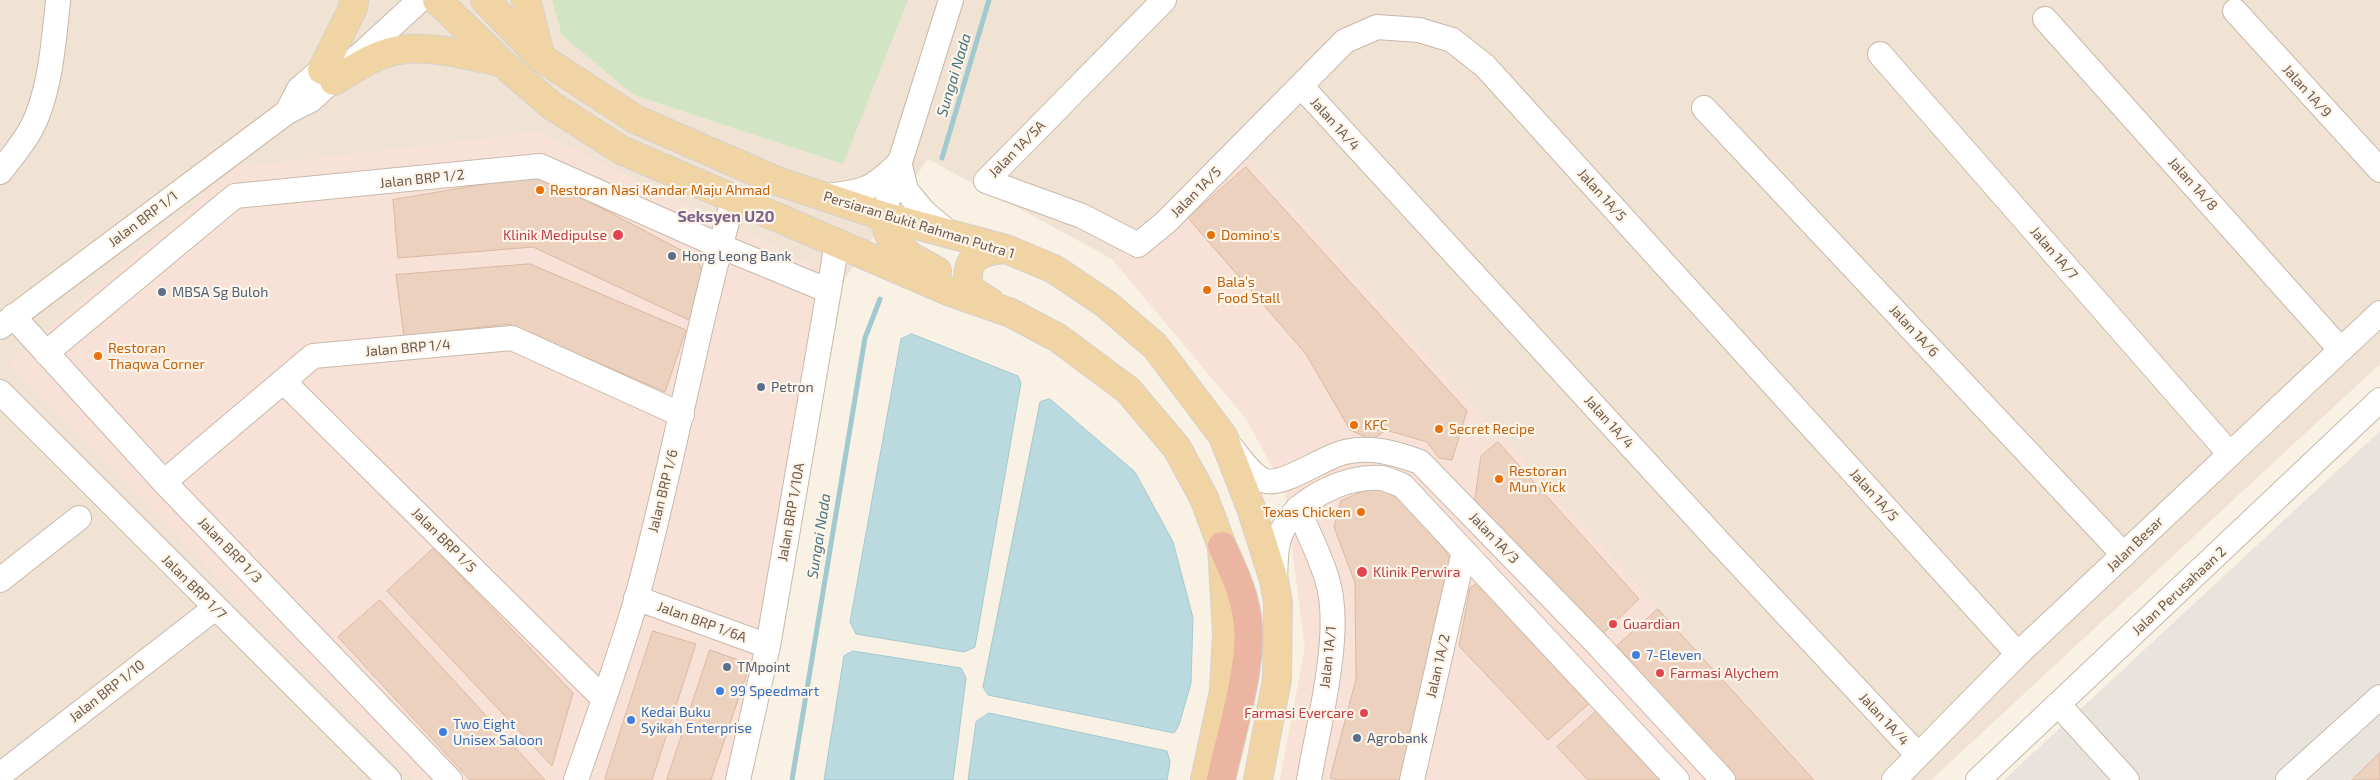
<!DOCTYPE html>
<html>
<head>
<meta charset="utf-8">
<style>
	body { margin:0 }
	canvas { display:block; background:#f9f1e3 }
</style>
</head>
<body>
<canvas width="2380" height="780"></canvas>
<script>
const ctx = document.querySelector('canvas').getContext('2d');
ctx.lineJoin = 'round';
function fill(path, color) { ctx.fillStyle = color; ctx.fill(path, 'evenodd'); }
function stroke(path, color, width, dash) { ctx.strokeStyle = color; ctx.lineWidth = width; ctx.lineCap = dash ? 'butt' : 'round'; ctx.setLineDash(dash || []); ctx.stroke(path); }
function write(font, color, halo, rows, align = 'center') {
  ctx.font = font + ' "Exo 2",sans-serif'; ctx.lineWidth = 4.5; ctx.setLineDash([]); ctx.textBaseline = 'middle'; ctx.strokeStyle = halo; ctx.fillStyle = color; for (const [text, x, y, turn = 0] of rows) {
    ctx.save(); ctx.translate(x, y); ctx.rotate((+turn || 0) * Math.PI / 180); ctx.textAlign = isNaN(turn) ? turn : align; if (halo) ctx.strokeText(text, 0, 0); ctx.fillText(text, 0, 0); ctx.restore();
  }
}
const residential = new Path2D(`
	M 0,0 L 2380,0 L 2380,364 L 1931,780 L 1280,780 L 1305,648 L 1285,491 L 1247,420 L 1112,259 L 928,159 L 844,280 L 750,780 L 0,780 Z`);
const commercial = new Path2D(`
	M 538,132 L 844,280 L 750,780 L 413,780 L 9,363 L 235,168 Z
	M 1230,141 L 1818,780 L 1280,780 L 1305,648 L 1285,491 L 1247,420 L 1112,259 Z`);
const industrial = new Path2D(`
	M 2380,431 L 2380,780 L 2004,780 Z`);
const green = new Path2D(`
	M 552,0 L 908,0 L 843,164 L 634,95 L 562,35 Z`);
const water = new Path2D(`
	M 912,334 L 1018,376 L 1021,383 L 975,647 L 964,652 L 856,634 L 850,622 L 901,339 Z
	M 1050,399 L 1135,472 L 1173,542 L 1193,618 L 1191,683 L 1179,725 L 1174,733 L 988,695 L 983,687 L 1040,402 Z
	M 853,651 L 961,668 L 966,678 L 953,780 L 824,780 L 844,656 Z
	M 989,713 L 1167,751 L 1170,762 L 1167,780 L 968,780 L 976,722 Z`);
const stream = new Path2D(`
	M 942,158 L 989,0
	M 792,780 L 865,338 L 880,299`);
const building = new Path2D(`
	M 1246,167 L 1467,411 L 1452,460 L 1439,458 L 1427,442 L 1386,430 L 1372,440 L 1350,430 L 1306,354 L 1188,218 Z
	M 539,175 L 698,259 L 703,277 L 691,321 L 533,247 L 398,258 L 393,200 Z
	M 530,264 L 686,330 L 665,392 L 509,324 L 404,336 L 396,275 Z
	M 1498,442 L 1639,599 L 1599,637 L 1474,505 L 1481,456 Z
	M 1371,488 L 1397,494 L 1433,531 L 1454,565 L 1402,780 L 1337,780 L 1330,778 L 1356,679 L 1355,583 L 1334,527 L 1341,501 Z
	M 434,548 L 573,693 L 552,766 L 387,591 Z
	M 1482,581 L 1592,701 L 1548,740 L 1459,646 L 1470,588 Z
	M 380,600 L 545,780 L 470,780 L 338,637 Z
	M 1658,609 L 1814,780 L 1736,780 L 1617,646 Z
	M 653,631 L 696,644 L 652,780 L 607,780 L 605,779 Z
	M 710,650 L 750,664 L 711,780 L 667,780 Z
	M 1600,708 L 1669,780 L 1588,780 L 1557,747 Z
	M 2380,753 L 2380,780 L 2352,780 Z`);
const minor = new Path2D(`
	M 1164,0 L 986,181 L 1082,216 L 1138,245 L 1166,222 L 1345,41 L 1377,27 L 1419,30 L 1452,40 L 1485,66 L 2018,654
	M 2235,11 L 2380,170
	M 2045,19 L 2340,349
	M 1880,54 L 2229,453
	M 1302,87 L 1717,540 L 1918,755
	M 1704,108 L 2124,555
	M 287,112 L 299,89 L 336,57
	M 899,162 L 906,190 L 924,212 L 950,234
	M 0,172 C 10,159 22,145 30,131 C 50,95 54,41 58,0
	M 826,196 C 864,192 872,190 899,163
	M 883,216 L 951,0
	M 13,316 L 164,482 L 450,780
	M 0,327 L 287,112 L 311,100 L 420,0
	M 46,353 L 235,196 L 540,166 L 720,246 L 829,291
	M 283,381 L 604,699
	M 0,392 L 389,780
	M 1231,447 C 1239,457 1253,478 1266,481 C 1284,486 1325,456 1345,452 C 1372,446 1395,453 1420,462 L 1600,647 L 1723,780
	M 164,482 L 313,356 L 512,338 L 682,415
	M 1298,508 C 1307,531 1320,555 1327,579 C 1344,631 1318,725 1309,780
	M 1275,578 C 1276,562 1275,543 1283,529 C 1298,498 1347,475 1381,478 C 1388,479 1396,483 1403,486 L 1677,780
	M 0,580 L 79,518
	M 636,598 L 768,646
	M 2058,704 L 2127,780
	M 0,775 L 215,608
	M 576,780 C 597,719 619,659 637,597 C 673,465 696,329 734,197
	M 738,780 L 768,646 L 837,243
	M 1412,780 L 1464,551
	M 1894,780 L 2018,654 L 2380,313
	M 1978,780 L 2380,400
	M 2288,780 L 2380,697`);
const major = new Path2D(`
	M 437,0 L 501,62 L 551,105 L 621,150 L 948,291 L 1011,313 L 1058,338 L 1128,390 L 1177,448 L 1204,498 L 1222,546 L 1227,633 L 1224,691 L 1205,780
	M 485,0 L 540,57 L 635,119 L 777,181 L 883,216 L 1006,249 L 1054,269 L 1106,304 L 1155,346 L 1223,436 L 1251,508 L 1274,580 L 1278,602 L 1277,679 L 1258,780
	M 526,0 L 540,54
	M 322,70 L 353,8 L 354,0
	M 334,81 C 354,69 375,54 399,50 C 433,45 468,56 501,62
	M 883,216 L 889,235 L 911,257 L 937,271
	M 990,302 L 969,289 C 964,258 978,251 1006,249`);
const highway = new Path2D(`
	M 1221,780 C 1230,737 1252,668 1248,626 C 1246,597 1234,572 1222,546`);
const markers = [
	[540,190,5,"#e8710a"],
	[618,235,6,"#e0444e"],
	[1211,235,5,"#e8710a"],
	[672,256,5,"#5c6f8a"],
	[1207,290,5,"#e8710a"],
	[162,292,5,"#5c6f8a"],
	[98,356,5,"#e8710a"],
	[761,387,5,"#5c6f8a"],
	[1354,425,5,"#e8710a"],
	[1439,429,5,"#e8710a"],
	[1499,479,5,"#e8710a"],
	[1361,512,5,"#e8710a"],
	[1362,572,6,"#e0444e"],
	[1613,624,5,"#e0444e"],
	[1636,655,5,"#3f7fe0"],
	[727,667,5,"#5c6f8a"],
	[1660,673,5,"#e0444e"],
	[720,691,5,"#3f7fe0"],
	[1364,713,5,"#e0444e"],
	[631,720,5,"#3f7fe0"],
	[443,732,5,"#3f7fe0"],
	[1357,738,5,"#5c6f8a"]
];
const streetNames = [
	["Jalan 1A/9",2307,91,48],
	["Jalan 1A/4",1335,124,48],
	["Jalan 1A/5A",1017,149,-45],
	["Jalan BRP 1/2",422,179,-6],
	["Jalan 1A/8",2193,184,48],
	["Jalan 1A/5",1196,192,-45],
	["Jalan 1A/5",1602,195,48],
	["Jalan BRP 1/1",143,219,-37],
	["Persiaran Bukit Rahman Putra 1",919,225,17],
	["Jalan 1A/7",2054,253,49],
	["Jalan 1A/6",1914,331,47],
	["Jalan BRP 1/4",408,348,-5],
	["Jalan 1A/4",1609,422,48],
	["Jalan BRP 1/6",663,491,-76],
	["Jalan 1A/5",1874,495,48],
	["Jalan BRP 1/10A",791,512,-80],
	["Jalan 1A/3",1494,538,46],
	["Jalan BRP 1/5",444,540,45],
	["Jalan Besar",2135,544,-44],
	["Jalan BRP 1/3",230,550,46],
	["Jalan BRP 1/7",194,587,45],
	["Jalan Perusahaan 2",2179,591,-43],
	["Jalan BRP 1/6A",702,622,20],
	["Jalan 1A/1",1328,657,-84],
	["Jalan 1A/2",1438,666,-77],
	["Jalan BRP 1/10",107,691,-38],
	["Jalan 1A/4",1884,719,47]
];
const foodNames = [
	["Restoran Nasi Kandar Maju Ahmad",550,190],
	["Domino's",1221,235],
	["Bala’s",1217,282],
	["Food Stall",1217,298],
	["Restoran",108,348],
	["Thaqwa Corner",108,364],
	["KFC",1364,425],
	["Secret Recipe",1449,429],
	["Restoran",1509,471],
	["Mun Yick",1509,487],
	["Texas Chicken",1351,512,"right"]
];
const healthNames = [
	["Klinik Medipulse",607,235,"right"],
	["Klinik Perwira",1373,572],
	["Guardian",1623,624],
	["Farmasi Alychem",1670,673],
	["Farmasi Evercare",1354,713,"right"]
];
const serviceNames = [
	["Hong Leong Bank",682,256],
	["MBSA Sg Buloh",172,292],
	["Petron",771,387],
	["TMpoint",737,667],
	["Agrobank",1367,738]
];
const shopNames = [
	["7-Eleven",1646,655],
	["99 Speedmart",730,691],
	["Kedai Buku",641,712],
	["Syikah Enterprise",641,728],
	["Two Eight",453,724],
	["Unisex Saloon",453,740]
];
const waterNames = [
	["Sungai Nada",954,75,-73],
	["Sungai Nada",819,536,-81]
];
const quarterNames = [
	["Seksyen U20",726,217]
];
fill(residential, '#f0e3d3');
fill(commercial, '#f8e2d8');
fill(industrial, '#e9e3dd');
fill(green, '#d1e5c4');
fill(water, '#badae0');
stroke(water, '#a2c9d0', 1);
stroke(stream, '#a2c9d0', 5);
fill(building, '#ebd1be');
stroke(building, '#dcb8a1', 1);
stroke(minor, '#c8b9ab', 26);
stroke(major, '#d6d1cd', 30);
stroke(highway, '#d6d1cd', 30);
stroke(minor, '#fff', 24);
stroke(major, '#f1d4a3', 28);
stroke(highway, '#ecb5a1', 28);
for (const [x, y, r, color] of markers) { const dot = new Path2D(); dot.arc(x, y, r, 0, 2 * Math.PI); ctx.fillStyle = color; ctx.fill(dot); stroke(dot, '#fdf5e9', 2); }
write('14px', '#6e594c', '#fdf5e9', streetNames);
write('14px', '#c56008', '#fdf5e9', foodNames, 'left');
write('14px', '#be3a42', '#fdf5e9', healthNames, 'left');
write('14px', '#4e5e75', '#fdf5e9', serviceNames, 'left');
write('14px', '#366cbe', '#fdf5e9', shopNames, 'left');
write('italic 15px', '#49757f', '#fdf5e9', waterNames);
write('bold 16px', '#7e658b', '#fdf5e9', quarterNames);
</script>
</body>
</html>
